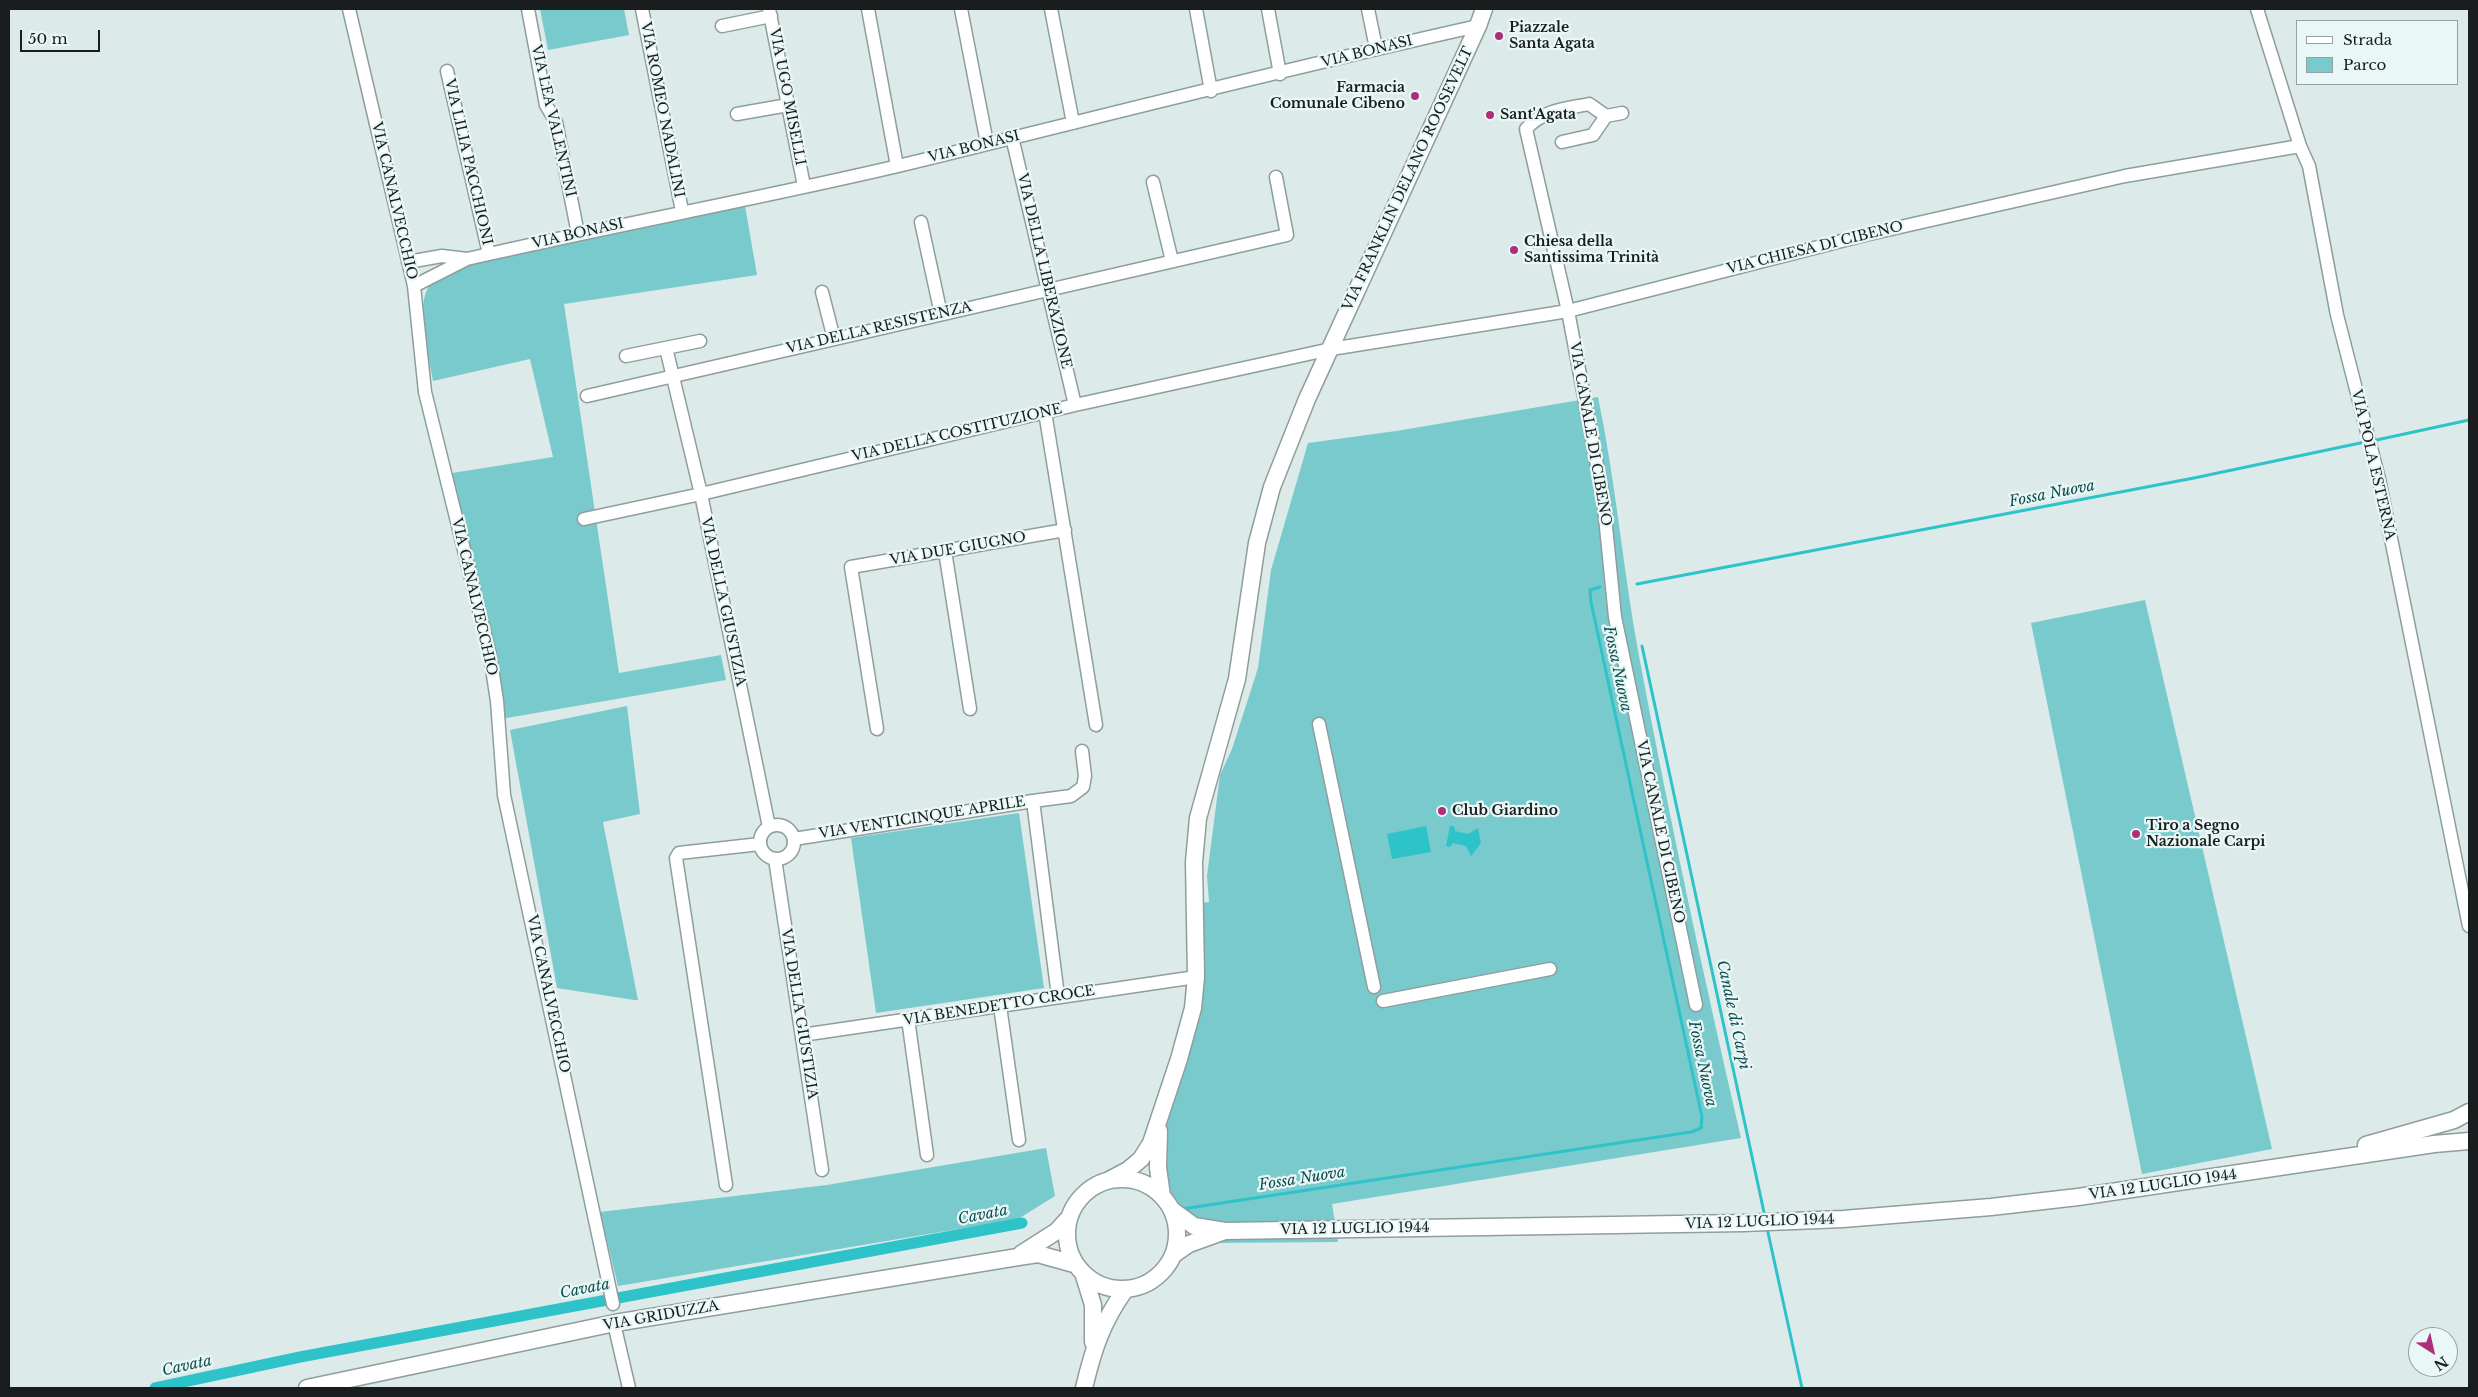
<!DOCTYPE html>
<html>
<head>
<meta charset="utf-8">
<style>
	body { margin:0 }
	#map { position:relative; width:2478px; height:1397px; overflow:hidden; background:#dceaea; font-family:"Libre Baskerville",serif }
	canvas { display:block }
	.frame { position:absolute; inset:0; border:10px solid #191d1d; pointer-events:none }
	.legend { position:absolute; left:2296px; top:20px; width:162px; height:65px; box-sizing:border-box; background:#e9f7f7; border:1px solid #96a0a0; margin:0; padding:6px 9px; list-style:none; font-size:15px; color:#191d1d }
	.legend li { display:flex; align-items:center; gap:10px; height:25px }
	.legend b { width:25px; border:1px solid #96a0a0 }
	.north { position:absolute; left:2408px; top:1327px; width:50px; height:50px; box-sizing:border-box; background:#e9f7f7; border:1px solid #96a0a0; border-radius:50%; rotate:145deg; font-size:14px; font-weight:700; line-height:20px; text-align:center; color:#191d1d }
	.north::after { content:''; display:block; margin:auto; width:18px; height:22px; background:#ae2e7b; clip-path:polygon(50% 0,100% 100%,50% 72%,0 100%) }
	.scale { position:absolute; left:20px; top:30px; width:80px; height:22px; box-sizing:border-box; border:2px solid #191d1d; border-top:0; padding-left:6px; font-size:15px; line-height:18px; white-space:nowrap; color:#191d1d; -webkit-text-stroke:4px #e9f7f7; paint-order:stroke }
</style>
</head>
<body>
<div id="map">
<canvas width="2478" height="1397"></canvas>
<div class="frame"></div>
<ul class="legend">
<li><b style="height:6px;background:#fff"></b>Strada</li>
<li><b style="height:14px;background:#78cacd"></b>Parco</li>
</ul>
<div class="north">N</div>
<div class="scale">50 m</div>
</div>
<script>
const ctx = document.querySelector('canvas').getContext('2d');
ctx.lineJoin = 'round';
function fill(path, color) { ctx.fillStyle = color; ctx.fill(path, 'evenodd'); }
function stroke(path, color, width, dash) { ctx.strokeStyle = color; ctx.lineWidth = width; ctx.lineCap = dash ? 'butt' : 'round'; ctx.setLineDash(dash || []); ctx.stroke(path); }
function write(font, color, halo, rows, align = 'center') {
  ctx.font = font + ' "Libre Baskerville",serif'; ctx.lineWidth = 4.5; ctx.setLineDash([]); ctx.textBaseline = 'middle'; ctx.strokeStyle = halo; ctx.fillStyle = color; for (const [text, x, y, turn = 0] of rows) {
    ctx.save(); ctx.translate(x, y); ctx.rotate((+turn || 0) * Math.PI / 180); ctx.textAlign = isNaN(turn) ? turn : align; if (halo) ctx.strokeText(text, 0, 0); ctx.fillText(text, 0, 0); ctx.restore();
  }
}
const green = new Path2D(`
	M 540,9 L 624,9 L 629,35 L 548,50 Z
	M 744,200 L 757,275 L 564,304 L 619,673 L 721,655 L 726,680 L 501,719 L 446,474 L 553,457 L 530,359 L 433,381 C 429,354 413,307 431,283 C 436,277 446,272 453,268 Z
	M 1598,397 C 1616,483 1623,570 1639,656 C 1669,817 1704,978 1741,1138 L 1332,1204 L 1338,1242 L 1212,1243 L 1168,1191 L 1163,1169 L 1141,1154 L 1192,997 L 1190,904 L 1209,902 L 1207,876 L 1220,775 L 1232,749 L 1258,668 L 1271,570 L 1308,443 L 1396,431 Z
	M 2145,600 L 2272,1149 L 2142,1174 L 2031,623 Z
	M 627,706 L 640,814 L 603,822 L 638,1000 L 634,1000 L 557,988 L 510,730 Z
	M 1019,813 L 1044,988 L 876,1013 L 851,838 Z
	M 1046,1148 L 1055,1196 L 1018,1219 L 618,1286 L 600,1212 L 827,1185 Z`);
const water = new Path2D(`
	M 1426,826 L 1431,852 L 1392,859 L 1387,834 Z
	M 1450,826 L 1454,826 L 1455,831 L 1468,834 L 1478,828 L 1481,843 L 1471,856 L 1466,846 L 1453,843 L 1450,847 L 1446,846 Z`);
const stream = new Path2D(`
	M 2372,441 L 2469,420
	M 1637,584 L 2194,478 L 2365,442
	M 1642,646 L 1765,1217
	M 1182,1209 L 1691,1132 L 1701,1128 L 1702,1117 L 1591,602 L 1590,590 L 1600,587
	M 1767,1228 L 1802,1388`);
const canal = new Path2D(`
	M 155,1388 L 300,1357 L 1022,1223`);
const minor = new Path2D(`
	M 349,9 L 414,286 L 425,392 L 490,655 L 497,701 L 504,795 L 613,1304
	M 528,9 L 546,105 L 556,122 L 578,234
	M 642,9 L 682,211
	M 769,9 L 804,186
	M 868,9 L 897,166
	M 961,9 L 987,143
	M 1051,9 L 1073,123
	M 1196,9 L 1211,91
	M 1268,9 L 1280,74
	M 1368,9 L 1376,48
	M 2257,9 L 2300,146 L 2309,166 L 2337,315 L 2379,479 L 2469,926
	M 722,26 L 771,16
	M 447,71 L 489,254
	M 1622,113 L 1606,116 L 1589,104 C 1565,109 1543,110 1526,129 L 1568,311 L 1603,497 L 1615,617 L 1696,1005
	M 737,114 L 788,105
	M 1012,137 L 1075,405
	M 1562,142 L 1593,135 L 1606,116
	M 1153,182 L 1172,261
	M 921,222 L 941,314
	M 408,262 L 442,256 L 467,259
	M 414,286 L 467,259 L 489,254 C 625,223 762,198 898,166 C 1091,119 1284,69 1478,26
	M 822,292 L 834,339
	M 666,348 L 701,494 L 769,827
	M 626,356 L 700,341
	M 587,396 L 1287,235 L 1276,177
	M 1045,412 L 1096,725
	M 584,519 L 701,494 L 1075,405 L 1331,349 L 1568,311 L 1865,235 L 2125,176 L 2300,146
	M 945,551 L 970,709
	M 1319,724 L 1374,987
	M 877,729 L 851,567 L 1065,530
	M 1033,801 L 1071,796 L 1083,787 L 1085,776 L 1082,751
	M760 842a17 17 0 1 1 34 0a17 17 0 1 1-34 0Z
	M 794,839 L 1033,801 L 1058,996
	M 775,859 L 822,1170
	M 1383,1001 L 1550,969
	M 1000,1006 L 1019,1140
	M 908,1019 L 927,1155
	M 802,1035 L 1196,977
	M 726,1185 L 676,858 L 679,853 L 760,844
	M 616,1332 L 629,1388`);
const major = new Path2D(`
	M 1159,1131 L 1158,1168 L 1162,1196
	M 2366,1145 L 2454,1120 L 2469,1112
	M1067 1234a55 55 0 1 1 110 0a55 55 0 1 1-110 0Z
	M 1109,1180 L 1128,1170 L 1141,1159 L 1151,1143 L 1179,1059 L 1193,1008 L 1196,977 L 1194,862 L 1198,818 L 1237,679 L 1257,543 L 1272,487 L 1307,399 L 1478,26 L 1484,9
	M 1172,1210 L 1194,1226 L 1225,1231 L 1743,1223 L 1843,1219 L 1991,1207 L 2078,1197 L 2434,1144 L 2469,1141
	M 1021,1254 L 1057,1231 L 1067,1220
	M 1173,1255 L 1189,1244 L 1225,1231
	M 1084,1276 L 1093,1305 L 1093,1342
	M 307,1388 L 615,1323 L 1018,1257 L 1038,1254 L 1074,1264
	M 1084,1388 C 1093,1350 1102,1322 1125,1290`);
const markers = [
	[1499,36,5,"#ae2e7b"],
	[1415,96,5,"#ae2e7b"],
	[1490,115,5,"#ae2e7b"],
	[1514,250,5,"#ae2e7b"],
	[1442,811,5,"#ae2e7b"],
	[2136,834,5,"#ae2e7b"]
];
const poiNames = [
	["Piazzale",1509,28],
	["Santa Agata",1509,44],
	["Farmacia",1405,88,"right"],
	["Comunale Cibeno",1405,104,"right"],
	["Sant'Agata",1500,115],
	["Chiesa della",1524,242],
	["Santissima Trinità",1524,258],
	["Club Giardino",1452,811],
	["Tiro a Segno",2146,826],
	["Nazionale Carpi",2146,842]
];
const streetNames = [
	["VIA BONASI",1367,52,-14],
	["VIA UGO MISELLI",787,97,79],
	["VIA ROMEO NADALINI",662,110,79],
	["VIA LEA VALENTINI",553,121,77],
	["VIA BONASI",974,147,-14],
	["VIA LILIA PACCHIONI",468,162,77],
	["VIA FRANKLIN DELANO ROOSEVELT",1408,179,-65],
	["VIA CANALVECCHIO",394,201,77],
	["VIA BONASI",578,234,-13],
	["VIA CHIESA DI CIBENO",1815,248,-14],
	["VIA DELLA LIBERAZIONE",1044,271,77],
	["VIA DELLA RESISTENZA",879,328,-13],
	["VIA DELLA COSTITUZIONE",957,433,-13],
	["VIA CANALE DI CIBENO",1590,434,80],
	["VIA POLA ESTERNA",2373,465,77],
	["VIA DUE GIUGNO",958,549,-10],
	["VIA CANALVECCHIO",474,597,77],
	["VIA DELLA GIUSTIZIA",723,602,78],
	["VIA VENTICINQUE APRILE",922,818,-9],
	["VIA CANALE DI CIBENO",1660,832,78],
	["VIA CANALVECCHIO",548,994,78],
	["VIA BENEDETTO CROCE",999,1006,-9],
	["VIA DELLA GIUSTIZIA",799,1014,81],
	["VIA 12 LUGLIO 1944",2163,1185,-8],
	["VIA 12 LUGLIO 1944",1760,1222,-2],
	["VIA 12 LUGLIO 1944",1355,1229,-1],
	["VIA GRIDUZZA",661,1316,-10]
];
const waterNames = [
	["Fossa Nuova",2052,494,-11],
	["Fossa Nuova",1617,669,78],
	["Canale di Carpi",1733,1015,78],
	["Fossa Nuova",1702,1064,78],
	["Fossa Nuova",1302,1179,-9],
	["Cavata",983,1215,-11],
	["Cavata",585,1289,-11],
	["Cavata",187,1366,-12]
];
fill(green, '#78cacd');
fill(water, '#2dc3c8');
stroke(stream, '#2dc3c8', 3);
stroke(canal, '#2dc3c8', 11);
stroke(minor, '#909d9d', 15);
stroke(major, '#909d9d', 19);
stroke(minor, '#fff', 12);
stroke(major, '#fff', 16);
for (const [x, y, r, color] of markers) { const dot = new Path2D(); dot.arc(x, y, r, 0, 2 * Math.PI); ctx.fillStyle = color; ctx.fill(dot); stroke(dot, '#e9f7f7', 2); }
write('bold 14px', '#191d1d', '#e9f7f7', poiNames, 'left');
write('14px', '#191d1d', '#e9f7f7', streetNames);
write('italic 15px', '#0e4d4e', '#e9f7f7', waterNames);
</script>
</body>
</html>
